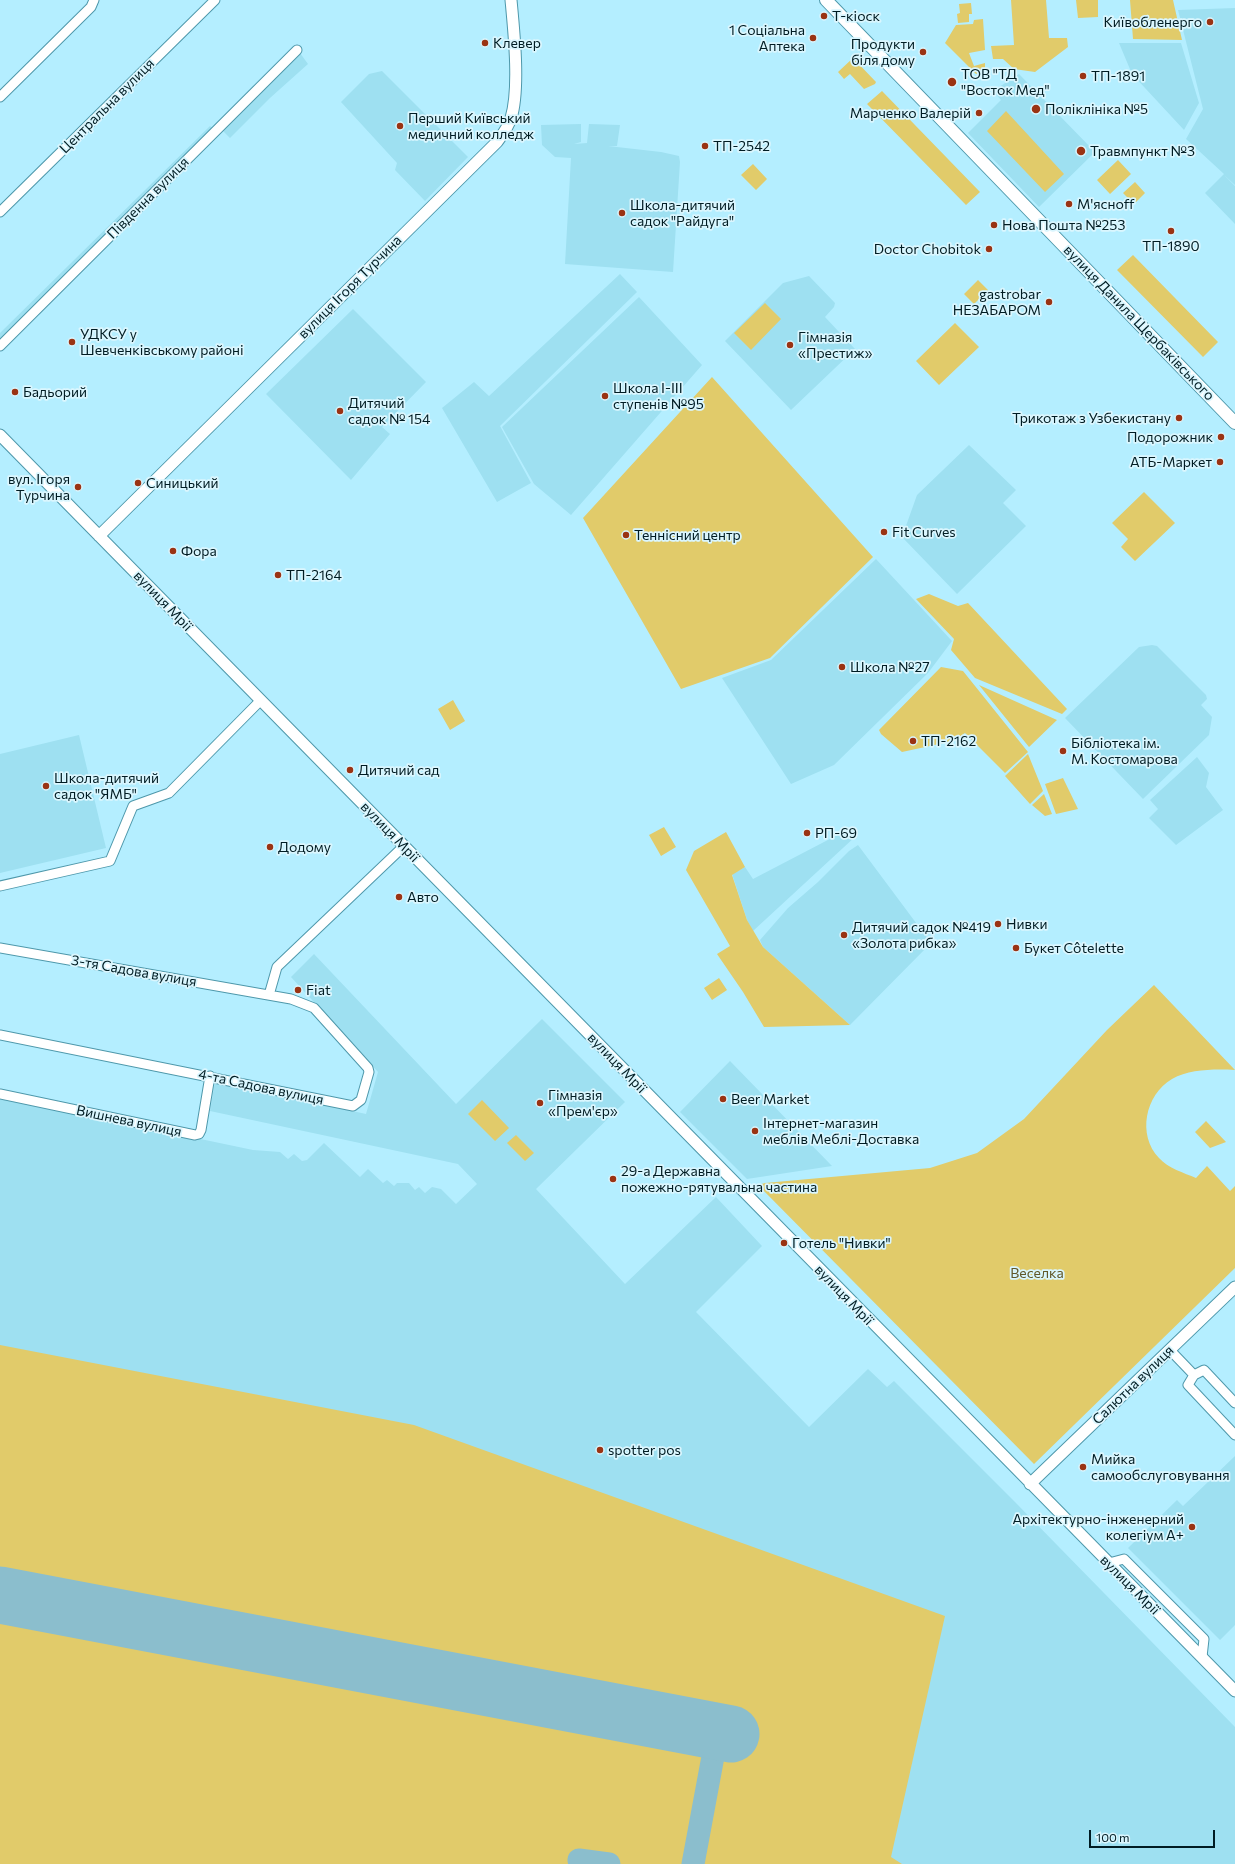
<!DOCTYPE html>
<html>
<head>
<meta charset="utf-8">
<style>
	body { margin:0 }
	#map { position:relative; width:1235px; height:1864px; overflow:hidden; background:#b4eeff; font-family:Commissioner,sans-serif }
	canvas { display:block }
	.scale { position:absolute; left:1089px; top:1830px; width:126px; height:18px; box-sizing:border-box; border:2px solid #001c23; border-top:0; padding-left:5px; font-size:12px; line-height:14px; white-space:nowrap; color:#001c23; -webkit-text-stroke:3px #daf6fe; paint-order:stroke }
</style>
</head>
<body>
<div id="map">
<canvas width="1235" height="1864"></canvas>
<div class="scale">100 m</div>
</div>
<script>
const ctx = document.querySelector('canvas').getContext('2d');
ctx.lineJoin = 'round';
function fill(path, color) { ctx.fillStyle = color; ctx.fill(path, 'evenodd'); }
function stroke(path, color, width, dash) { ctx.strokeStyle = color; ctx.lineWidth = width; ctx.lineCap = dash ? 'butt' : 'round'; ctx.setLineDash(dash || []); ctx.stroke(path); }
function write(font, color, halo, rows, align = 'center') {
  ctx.font = font + ' Commissioner,sans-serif'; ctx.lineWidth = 3.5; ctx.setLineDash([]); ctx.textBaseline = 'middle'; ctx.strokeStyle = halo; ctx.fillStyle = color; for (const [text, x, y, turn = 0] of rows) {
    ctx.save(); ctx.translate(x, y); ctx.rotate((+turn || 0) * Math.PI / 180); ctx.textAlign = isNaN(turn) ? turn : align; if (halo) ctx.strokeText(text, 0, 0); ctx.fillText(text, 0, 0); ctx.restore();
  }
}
const built = new Path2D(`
	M 1235,8 L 1235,185 L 1224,175 L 1235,186 L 1235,224 L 1205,193 L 1224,174 L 1186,139 L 1203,109 L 1178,10 Z
	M 1119,43 L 1181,43 L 1199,103 L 1184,130 L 1132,74 Z
	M 300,53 L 308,64 L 270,98 L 230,138 L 220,128 Z
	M 382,71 L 468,157 L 425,201 L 395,170 L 397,163 L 341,102 L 369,74 Z
	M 1019,74 L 1095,152 L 1039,207 L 968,133 L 1001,100 L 993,91 Z
	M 581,124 L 581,142 L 574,144 L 587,143 L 589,124 L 620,125 L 617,146 L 608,146 L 661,152 L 679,156 L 680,162 L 673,272 L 565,264 L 571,158 L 555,157 L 542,145 L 541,125 Z
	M 210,126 L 214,129 L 0,341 L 0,333 Z
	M 620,274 L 637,292 L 500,426 L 531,483 L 497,502 L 442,408 L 474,382 L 489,396 Z
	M 809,276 L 835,303 L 834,307 L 825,317 L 855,349 L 791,410 L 725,341 L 783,283 Z
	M 639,297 L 702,365 L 571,515 L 534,484 L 502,427 Z
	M 353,309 L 426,382 L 382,427 L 390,434 L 351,480 L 266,394 Z
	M 969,445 L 1016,490 L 1003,503 L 1026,526 L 957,594 L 902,537 L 917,495 Z
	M 876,559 L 952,641 L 928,673 L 834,765 L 791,784 L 722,678 L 771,660 Z
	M 1152,645 L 1157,646 L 1206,695 L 1207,699 L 1201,705 L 1212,717 L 1209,735 L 1143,799 L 1065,718 L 1139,647 Z
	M 79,735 L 106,848 L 0,873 L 0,754 Z
	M 1197,757 L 1209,773 L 1206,787 L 1223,810 L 1176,845 L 1149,818 L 1158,809 L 1150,800 Z
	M 847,830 L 856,836 L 753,931 L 747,920 L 732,874 L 745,867 L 753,879 Z
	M 858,845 L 931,943 L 850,1025 L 763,947 L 760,940 L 788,908 L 818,882 L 849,851 Z
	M 314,954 L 456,1104 L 542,1019 L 625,1102 L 536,1189 L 625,1284 L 716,1197 L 762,1246 L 696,1312 L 809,1427 L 868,1369 L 887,1387 L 894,1381 L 1015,1502 L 1235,1727 L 1235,1864 L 0,1864 L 0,1097 L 253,1150 L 280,1152 L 288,1159 L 294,1154 L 302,1161 L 307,1160 L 324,1143 L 360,1177 L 368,1169 L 383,1183 L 387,1180 L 394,1186 L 397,1183 L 409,1183 L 415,1190 L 419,1187 L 425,1193 L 432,1187 L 441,1189 L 456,1204 L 477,1184 L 458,1164 L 210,1111 L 215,1081 L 366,1114 L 378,1072 L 291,977 Z
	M 730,1061 L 832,1166 L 747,1179 L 680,1112 Z
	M 1235,1456 L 1235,1625 L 1220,1640 L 1128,1548 L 1177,1500 L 1183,1506 Z`);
const green = new Path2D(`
	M 1011,0 L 1046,0 L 1049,38 L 1067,38 L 1068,47 L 1035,72 L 1014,69 L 1003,59 L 993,59 L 991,46 L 1014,45 Z
	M 1076,0 L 1098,0 L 1098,17 L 1078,18 Z
	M 1130,0 L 1173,0 L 1182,40 L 1133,39 Z
	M 971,3 L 972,14 L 969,14 L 969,22 L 958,23 L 957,14 L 960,13 L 959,4 Z
	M 983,19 L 985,50 L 969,53 L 974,66 L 985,63 L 985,71 L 976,74 L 945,43 L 956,25 L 973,24 L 974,20 Z
	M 853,58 L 876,82 L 875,84 L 864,89 L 850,74 L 844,79 L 838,72 Z
	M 882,91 L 980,192 L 966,205 L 867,104 Z
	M 1006,111 L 1064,174 L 1045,192 L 987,131 Z
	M 1118,160 L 1131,174 L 1110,194 L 1097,180 Z
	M 753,164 L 767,179 L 756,190 L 741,175 Z
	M 1135,182 L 1145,193 L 1134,204 L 1123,193 Z
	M 1133,255 L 1218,342 L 1203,357 L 1117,270 Z
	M 978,280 L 988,290 L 974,304 L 964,294 Z
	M 765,303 L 781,319 L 751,350 L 734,333 Z
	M 955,323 L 979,347 L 939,385 L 916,361 Z
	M 712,377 L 873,557 L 770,658 L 681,689 L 583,518 Z
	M 1144,492 L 1175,523 L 1135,561 L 1121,547 L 1128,539 L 1112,523 Z
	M 929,594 L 958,606 L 968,603 L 1067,709 L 1062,714 L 975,678 L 951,650 L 954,639 L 916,599 Z
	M 941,667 L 963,671 L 1028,752 L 1005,773 L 965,733 L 953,741 L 902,752 L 881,734 L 879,730 Z
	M 979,685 L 1057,720 L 1029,747 Z
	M 453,700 L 465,721 L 450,730 L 438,709 Z
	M 1028,754 L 1043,791 L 1030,804 L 1005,776 Z
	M 1063,778 L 1078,809 L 1056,814 L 1045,784 Z
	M 1044,794 L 1052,814 L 1045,816 L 1032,805 Z
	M 664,827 L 676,847 L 661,856 L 649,835 Z
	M 726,832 L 745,867 L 732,875 L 747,920 L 763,947 L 850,1025 L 764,1027 L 743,992 L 717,954 L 730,946 L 686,870 L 694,851 Z
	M 719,978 L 727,990 L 712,1000 L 704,988 Z
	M 1154,985 L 1235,1070 C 1215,1069 1190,1069 1172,1079 C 1145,1095 1137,1135 1159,1158 C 1168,1168 1184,1173 1196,1178 L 1207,1166 L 1230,1191 L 1235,1186 L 1235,1268 L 1034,1464 L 758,1185 L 765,1183 L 930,1168 L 977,1153 L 1024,1119 L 1107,1030 Z
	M 482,1100 L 509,1128 L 495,1141 L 468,1114 Z
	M 1206,1121 L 1226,1142 L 1210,1148 L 1195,1132 Z
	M 516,1135 L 534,1153 L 525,1161 L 507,1143 Z
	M 0,1345 L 414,1425 L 945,1616 L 891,1857 L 902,1864 L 0,1864 Z`);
const taxiway = new Path2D(`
	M 692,1726 C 705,1731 712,1737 714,1751 L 693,1864
	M 579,1860 L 609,1864`);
const runway = new Path2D(`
	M 0,1595 L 731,1734`);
const minor = new Path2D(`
	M 0,97 L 91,7 L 94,0
	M 0,212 L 215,0
	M 0,346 L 297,50
	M 0,886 L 110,861 L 133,806 L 169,793 L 261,700
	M 0,948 L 291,999 L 314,1008 L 368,1068 L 369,1072 L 361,1100 L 353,1106 L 0,1035
	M 269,995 L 277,967 L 404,846
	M 0,1094 L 195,1135 L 199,1134 L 201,1130 L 210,1076
	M 1170,1350 L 1194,1375
	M 1235,1403 L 1204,1370 L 1194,1375 L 1188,1385 L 1235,1435
	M 1109,1563 L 1124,1559 L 1204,1639 L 1202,1657`);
const tertiary = new Path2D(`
	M 0,435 L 1235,1691
	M 99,536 L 497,142 C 502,135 508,128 511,118 C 520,89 514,32 511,0
	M 1030,1484 L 1235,1287`);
const secondary = new Path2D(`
	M 826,0 L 1235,423`);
const markers = [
	[824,16,4,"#9a3313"],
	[1210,22,4,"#9a3313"],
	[813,38,4,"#9a3313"],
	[485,43,4,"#9a3313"],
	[923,52,4,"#9a3313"],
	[1083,76,4,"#9a3313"],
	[952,82,5,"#9a3313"],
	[1036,109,5,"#9a3313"],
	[979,113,4,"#9a3313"],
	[400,126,4,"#9a3313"],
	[705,146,4,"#9a3313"],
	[1081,151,5,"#9a3313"],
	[1069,204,4,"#9a3313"],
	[622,213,4,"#9a3313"],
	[994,225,4,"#9a3313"],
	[1171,231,4,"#9a3313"],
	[989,249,4,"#9a3313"],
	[1049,302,4,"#9a3313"],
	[72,342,4,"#9a3313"],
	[790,345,4,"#9a3313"],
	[15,392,4,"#9a3313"],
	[605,396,4,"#9a3313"],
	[340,411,4,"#9a3313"],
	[1179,418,4,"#9a3313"],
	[1221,437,4,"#9a3313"],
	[1220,462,4,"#9a3313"],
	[138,483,4,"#9a3313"],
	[78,487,4,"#9a3313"],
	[884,532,4,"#9a3313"],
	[626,535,4,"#9a3313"],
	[173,551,4,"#9a3313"],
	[278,575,4,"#9a3313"],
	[842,667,4,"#9a3313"],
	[913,741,4,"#9a3313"],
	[1063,751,4,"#9a3313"],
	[350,770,4,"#9a3313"],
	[46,786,4,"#9a3313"],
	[807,833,4,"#9a3313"],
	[270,847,4,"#9a3313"],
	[399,897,4,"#9a3313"],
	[998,924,4,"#9a3313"],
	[844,935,4,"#9a3313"],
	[1016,948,4,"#9a3313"],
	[298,990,4,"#9a3313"],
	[723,1099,4,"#9a3313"],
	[540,1103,4,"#9a3313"],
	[755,1131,4,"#9a3313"],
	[613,1179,4,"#9a3313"],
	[784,1243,4,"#9a3313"],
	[600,1450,4,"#9a3313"],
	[1083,1467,4,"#9a3313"],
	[1192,1527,4,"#9a3313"]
];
const poiNames = [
	["Т-кіоск",832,16],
	["Київобленерго",1202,22,"right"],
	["1 Соціальна",805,30,"right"],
	["Аптека",805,46,"right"],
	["Клевер",493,43],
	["Продукти",915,44,"right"],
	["біля дому",915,60,"right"],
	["ТОВ \"ТД",961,74],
	["\"Восток Мед\"",961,90],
	["ТП-1891",1091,76],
	["Поліклініка №5",1045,109],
	["Марченко Валерій",971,113,"right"],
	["Перший Київський",408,118],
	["медичний колледж",408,134],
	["ТП-2542",713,146],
	["Травмпункт №3",1090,151],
	["М'ясноff",1077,204],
	["Школа-дитячий",630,205],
	["садок \"Райдуга\"",630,221],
	["Нова Пошта №253",1002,225],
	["ТП-1890",1171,246,"center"],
	["Doctor Chobitok",981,249,"right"],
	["gastrobar",1041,294,"right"],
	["НЕЗАБАРОМ",1041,310,"right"],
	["УДКСУ у",80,334],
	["Шевченківському районі",80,350],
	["Гімназія",798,337],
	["«Престиж»",798,353],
	["Школа І-ІІІ",613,388],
	["ступенів №95",613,404],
	["Бадьорий",23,392],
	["Дитячий",348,403],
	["садок № 154",348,419],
	["Трикотаж з Узбекистану",1171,418,"right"],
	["Подорожник",1213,437,"right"],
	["АТБ-Маркет",1212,462,"right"],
	["вул. Ігоря",70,479,"right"],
	["Турчина",70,495,"right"],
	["Синицький",146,483],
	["Fit Curves",892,532],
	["Теннісний центр",634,535],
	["Фора",181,551],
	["ТП-2164",286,575],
	["Школа №27",850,667],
	["ТП-2162",921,741],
	["Бібліотека ім.",1071,743],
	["М. Костомарова",1071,759],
	["Дитячий сад",358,770],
	["Школа-дитячий",54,778],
	["садок \"ЯМБ\"",54,794],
	["РП-69",815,833],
	["Додому",278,847],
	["Авто",407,897],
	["Нивки",1006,924],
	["Дитячий садок №419",852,927],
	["«Золота рибка»",852,943],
	["Букет Côtelette",1024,948],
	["Fiat",306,990],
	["Гімназія",548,1095],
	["«Прем'єр»",548,1111],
	["Beer Market",731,1099],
	["Інтернет-магазин",763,1123],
	["меблів Меблі-Доставка",763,1139],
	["29-а Державна",621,1171],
	["пожежно-рятувальна частина",621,1187],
	["Готель \"Нивки\"",792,1243],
	["spotter pos",608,1450],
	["Мийка",1091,1459],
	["самообслуговування",1091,1475],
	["Архітектурно-інженерний",1184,1519,"right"],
	["колегіум А+",1184,1535,"right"]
];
const streetNames = [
	["Центральна вулиця",107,106,-45],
	["Південна вулиця",148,198,-45],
	["вулиця Ігоря Турчина",350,287,-45],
	["вулиця Данила Щербаківського",1139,323,46],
	["вулиця Мрії",163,601,46],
	["вулиця Мрії",390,832,46],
	["3-тя Садова вулиця",134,971,10],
	["вулиця Мрії",617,1063,46],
	["4-та Садова вулиця",261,1087,12],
	["Вишнева вулиця",129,1121,12],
	["вулиця Мрії",844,1295,46],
	["Салютна вулиця",1133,1385,-44],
	["вулиця Мрії",1130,1585,45]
];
const parkNames = [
	["Веселка",1037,1273]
];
fill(built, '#9ee0f1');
fill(green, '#e1cb6a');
stroke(taxiway, '#8bbecd', 23);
stroke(runway, '#8bbecd', 57);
stroke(minor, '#4e98ab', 11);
stroke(tertiary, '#4e98ab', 13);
stroke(secondary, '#4e98ab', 14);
stroke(minor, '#fff', 9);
stroke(tertiary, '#fff', 11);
stroke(secondary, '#fff', 12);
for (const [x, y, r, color] of markers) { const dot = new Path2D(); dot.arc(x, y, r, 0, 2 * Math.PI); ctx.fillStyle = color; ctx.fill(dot); stroke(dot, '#daf6fe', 1.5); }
write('14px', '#001c23', '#daf6fe', poiNames, 'left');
write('14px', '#001c23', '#daf6fe', streetNames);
write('14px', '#615728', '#daf6fe', parkNames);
</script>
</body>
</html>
